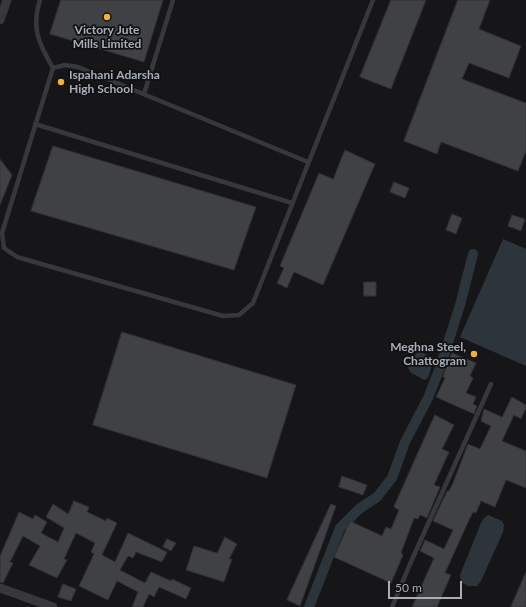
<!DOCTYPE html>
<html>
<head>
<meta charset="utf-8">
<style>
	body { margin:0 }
	#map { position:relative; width:526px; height:607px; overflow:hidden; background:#161618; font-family:Lato,sans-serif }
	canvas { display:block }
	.scale { position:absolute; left:388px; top:581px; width:74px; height:18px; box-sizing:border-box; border:2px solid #a8adb8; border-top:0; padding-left:5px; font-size:12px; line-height:14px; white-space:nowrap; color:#a8adb8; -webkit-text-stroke:3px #111113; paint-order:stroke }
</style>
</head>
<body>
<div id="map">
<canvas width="526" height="607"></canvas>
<div class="scale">50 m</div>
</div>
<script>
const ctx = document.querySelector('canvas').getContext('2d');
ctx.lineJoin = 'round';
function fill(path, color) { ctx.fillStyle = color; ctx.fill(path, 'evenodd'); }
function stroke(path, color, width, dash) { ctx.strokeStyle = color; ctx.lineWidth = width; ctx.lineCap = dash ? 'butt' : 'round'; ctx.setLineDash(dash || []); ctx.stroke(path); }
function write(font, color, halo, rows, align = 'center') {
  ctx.font = font + ' Lato,sans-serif'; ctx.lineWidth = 3.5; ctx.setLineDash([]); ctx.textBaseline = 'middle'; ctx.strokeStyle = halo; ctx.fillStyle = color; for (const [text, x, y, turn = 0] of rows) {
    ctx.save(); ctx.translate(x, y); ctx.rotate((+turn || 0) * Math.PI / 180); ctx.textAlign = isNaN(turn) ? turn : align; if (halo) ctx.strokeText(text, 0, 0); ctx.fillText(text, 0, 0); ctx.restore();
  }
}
const water = new Path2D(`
	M 503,239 L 526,249 L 526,366 L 460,337 Z
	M 418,350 L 434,359 L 428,378 L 424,380 L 410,372 L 408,367 Z
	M 488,515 L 502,521 L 504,525 L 503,532 L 481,581 L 477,586 L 468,586 L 461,582 L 460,575 L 481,523 L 484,518 Z`);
const canal = new Path2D(`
	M 309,607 L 340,528 L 359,509 L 377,497 L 392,478 L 405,442 L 428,398 L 441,365 L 460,305 L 473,254`);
const building = new Path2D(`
	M 61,0 L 163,0 L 144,62 L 50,34 Z
	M 391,0 L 426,0 L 391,89 L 360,77 Z
	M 458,0 L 490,0 L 479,29 L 521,46 L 509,78 L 469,63 L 462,79 L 526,103 L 526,151 L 518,171 L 441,142 L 437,154 L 404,141 Z
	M 53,146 L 256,207 L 234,270 L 31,211 Z
	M 345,150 L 375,164 L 323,285 L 294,272 L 287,288 L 277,283 L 284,268 L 280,266 L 319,173 L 333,179 Z
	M 0,159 L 12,175 L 0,205 Z
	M 394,182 L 409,188 L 405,198 L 390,192 Z
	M 452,214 L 462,218 L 456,234 L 446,230 Z
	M 512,215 L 525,219 L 521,231 L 508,226 Z
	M 364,282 L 376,282 L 376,296 L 364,296 Z
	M 122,332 L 296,385 L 267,478 L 93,425 Z
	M 452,353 L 476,363 L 470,376 L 473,378 L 466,393 L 476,397 L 473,404 L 477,406 L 474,414 L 436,397 L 445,378 L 443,377 Z
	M 512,397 L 526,405 L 526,408 L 521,419 L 514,415 L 502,441 L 526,451 L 526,488 L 506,480 L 495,507 L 481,501 L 476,513 L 473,512 L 469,520 L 445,573 L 451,575 L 437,607 L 412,607 L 434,558 L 420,551 L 425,540 L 444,549 L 453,530 L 433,521 L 447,491 L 449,491 L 453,483 L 468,444 L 480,449 L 491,426 L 481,421 L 484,409 L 502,417 Z
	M 435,415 L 454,425 L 442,449 L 449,452 L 434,485 L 440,487 L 427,518 L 420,515 L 418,519 L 414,518 L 401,553 L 403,555 L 391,583 L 334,557 L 350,521 L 382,536 L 386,527 L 391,529 L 399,510 L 394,507 Z
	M 342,476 L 367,485 L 363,495 L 339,487 Z
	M 74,501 L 89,507 L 87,512 L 106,521 L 107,518 L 117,523 L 102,555 L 115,562 L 128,533 L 167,552 L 162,562 L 136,552 L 133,558 L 128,556 L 120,570 L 145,583 L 151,572 L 171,581 L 172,579 L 191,588 L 186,599 L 159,587 L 154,597 L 149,594 L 143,607 L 132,607 L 138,592 L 117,581 L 108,600 L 79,586 L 94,554 L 91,552 L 95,543 L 76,533 L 64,559 L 67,560 L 57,578 L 29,565 L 40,546 L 23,536 L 10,562 L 13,563 L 3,583 L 0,582 L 0,556 L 19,512 L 33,519 L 35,515 L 47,522 L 41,533 L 58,542 L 64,528 L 46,517 L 53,504 L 68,514 Z
	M 331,504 L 336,506 L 300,606 L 287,600 Z
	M 225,537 L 237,544 L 229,559 L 232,559 L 224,582 L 186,570 L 194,546 L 217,553 Z
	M 167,539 L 176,543 L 171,551 L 163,547 Z
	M 526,572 L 526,607 L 511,607 Z
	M 63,584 L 76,589 L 71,601 L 58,597 Z`);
const lane = new Path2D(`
	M 40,0 C 31,28 39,44 53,68 L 2,233 L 4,248 L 17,257 L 223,316 L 239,315 L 253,303 L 373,0
	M 53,68 L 65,65 L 78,67 L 308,162
	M 144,94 L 173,0
	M 35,124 L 292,203
	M 392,607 L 410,564 L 491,384`);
const street = new Path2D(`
	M 0,20 L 7,0
	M 0,588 L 53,607`);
const markers = [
	[107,17,4,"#f2b134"],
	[61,82,4,"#f2b134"],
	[474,354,4,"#f2b134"]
];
const poiNames = [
	["Victory Jute",107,30],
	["Mills Limited",107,44],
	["Ispahani Adarsha",69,75,"left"],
	["High School",69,89,"left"],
	["Meghna Steel,",466,347,"right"],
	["Chattogram",466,361,"right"]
];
fill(water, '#2c353c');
stroke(canal, '#2c353c', 10);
fill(building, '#404145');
stroke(building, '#303034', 1);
stroke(lane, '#37383d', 4.5);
stroke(street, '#37383d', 9);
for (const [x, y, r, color] of markers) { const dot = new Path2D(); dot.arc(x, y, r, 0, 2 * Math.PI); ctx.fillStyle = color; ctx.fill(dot); stroke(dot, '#111113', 1.5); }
write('bold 12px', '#a8adb8', '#111113', poiNames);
</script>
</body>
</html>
